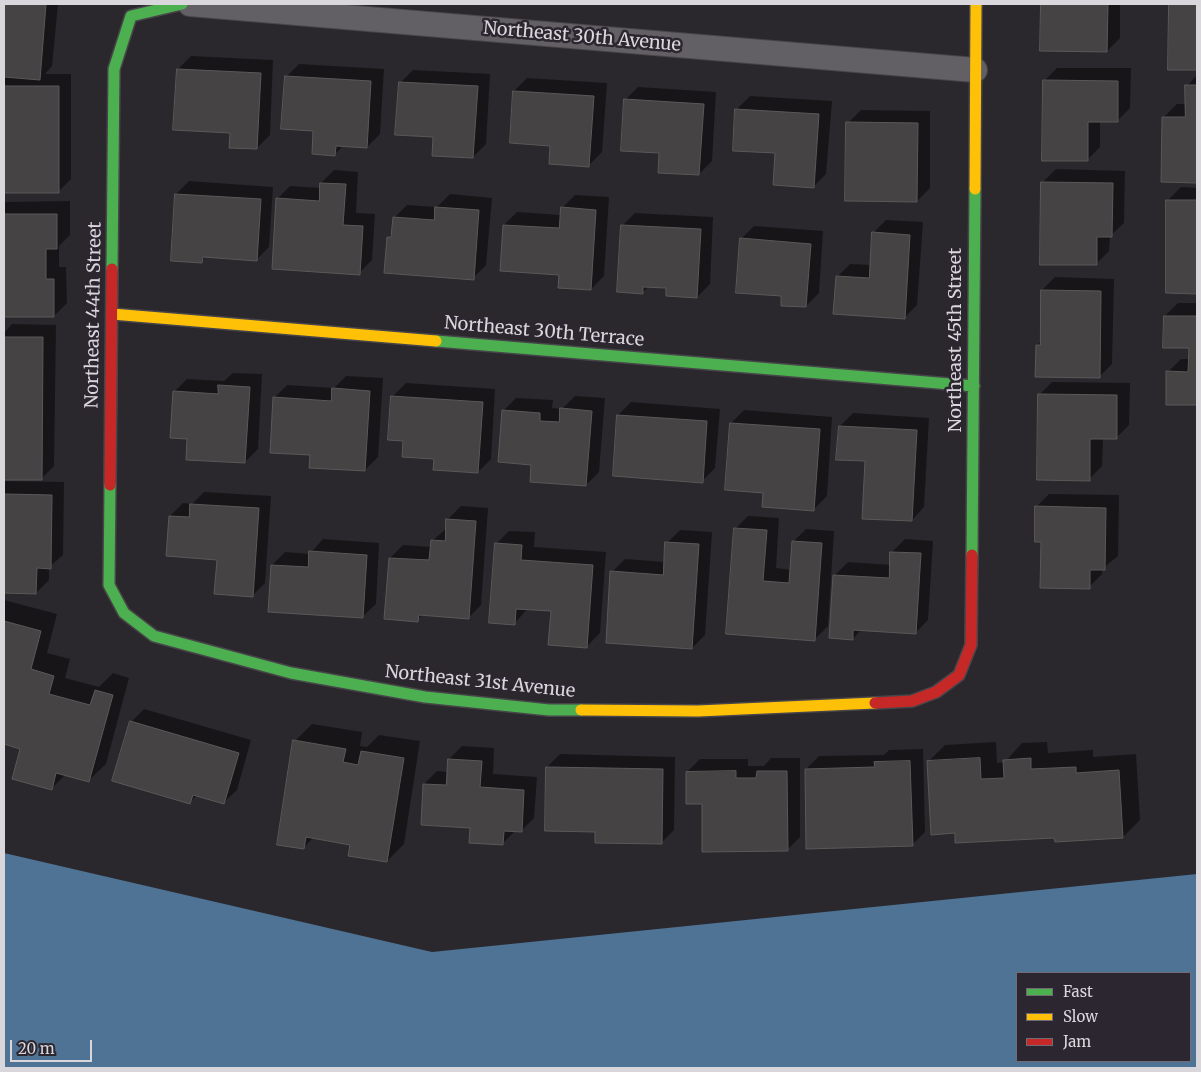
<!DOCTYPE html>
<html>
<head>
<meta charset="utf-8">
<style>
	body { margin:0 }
	#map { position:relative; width:1201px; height:1072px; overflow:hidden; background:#2b282d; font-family:Merriweather,serif }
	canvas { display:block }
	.frame { position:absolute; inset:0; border:5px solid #d9d6dc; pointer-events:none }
	.legend { position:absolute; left:1016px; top:972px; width:175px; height:90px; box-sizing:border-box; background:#2b262f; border:1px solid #716c74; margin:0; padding:6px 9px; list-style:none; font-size:15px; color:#d9d6dc }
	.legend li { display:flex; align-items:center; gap:10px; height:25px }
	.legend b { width:25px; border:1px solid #716c74 }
	.scale { position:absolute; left:10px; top:1040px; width:82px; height:22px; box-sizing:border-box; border:2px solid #d9d6dc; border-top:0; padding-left:6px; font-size:15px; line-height:18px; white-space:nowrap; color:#d9d6dc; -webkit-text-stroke:4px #2b262f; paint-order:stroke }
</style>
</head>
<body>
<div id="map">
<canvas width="1201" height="1072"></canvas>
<div class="frame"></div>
<ul class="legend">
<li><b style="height:6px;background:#4caf50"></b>Fast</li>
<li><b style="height:6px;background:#ffc107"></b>Slow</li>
<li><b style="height:6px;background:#c62828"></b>Jam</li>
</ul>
<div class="scale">20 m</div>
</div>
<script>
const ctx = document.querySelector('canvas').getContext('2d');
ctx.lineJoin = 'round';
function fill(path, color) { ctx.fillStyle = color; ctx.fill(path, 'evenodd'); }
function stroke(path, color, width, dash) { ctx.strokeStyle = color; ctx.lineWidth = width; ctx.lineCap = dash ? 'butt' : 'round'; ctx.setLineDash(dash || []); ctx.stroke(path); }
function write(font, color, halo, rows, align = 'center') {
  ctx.font = font + ' Merriweather,serif'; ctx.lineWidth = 5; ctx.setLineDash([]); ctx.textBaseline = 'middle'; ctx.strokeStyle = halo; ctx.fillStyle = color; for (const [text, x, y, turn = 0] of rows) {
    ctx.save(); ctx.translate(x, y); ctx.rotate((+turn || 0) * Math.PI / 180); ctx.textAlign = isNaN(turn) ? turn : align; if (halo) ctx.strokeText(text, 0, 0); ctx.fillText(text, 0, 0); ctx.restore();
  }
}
const water = new Path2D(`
	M 4,853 L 432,952 L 1197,874 L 1197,1068 L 4,1068 ZM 1017,973 L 1190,973 L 1190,1061 L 1017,1061 Z`);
const shadow = new Path2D(`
	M 4,4 L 58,4 L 52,66 L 45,74 L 71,74 L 71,179 L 58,192 L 4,192 Z
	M 1042,4 L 1120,4 L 1120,38 L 1107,51 L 1042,50 Z
	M 1170,4 L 1197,4 L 1197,69 L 1169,69 Z
	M 191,56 L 273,60 L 270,135 L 257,148 L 231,131 L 178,69 Z
	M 299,64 L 384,69 L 380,134 L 367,147 L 344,145 L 334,155 L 315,130 L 286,77 Z
	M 1057,68 L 1131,68 L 1130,108 L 1117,121 L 1100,121 L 1100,147 L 1087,160 L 1044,81 Z
	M 413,70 L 490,74 L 486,144 L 473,157 L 400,83 Z
	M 1197,75 L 1197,181 L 1162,181 L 1164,117 L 1177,104 L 1186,104 L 1187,86 Z
	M 527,78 L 607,83 L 602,152 L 589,165 L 552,145 L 514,91 Z
	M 638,87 L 716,92 L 712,161 L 699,174 L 660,152 L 625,100 Z
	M 750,96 L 832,101 L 826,174 L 813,187 L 737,109 Z
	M 861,110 L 930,111 L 930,188 L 917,201 L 848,123 Z
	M 1056,169 L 1125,171 L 1124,223 L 1110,236 L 1109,251 L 1096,264 L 1043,182 Z
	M 334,170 L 358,172 L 356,213 L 375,214 L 372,260 L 359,273 L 277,199 L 290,186 L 321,188 L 321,183 Z
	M 189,181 L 273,187 L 269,247 L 256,260 L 207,256 L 202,261 L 176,194 Z
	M 1181,187 L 1197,188 L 1197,292 L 1167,292 L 1168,200 Z
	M 450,194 L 492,198 L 486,265 L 473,278 L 388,237 L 393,232 L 394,218 L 407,205 L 437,207 Z
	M 575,195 L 609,197 L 604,276 L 591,289 L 560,274 L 504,225 L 517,212 L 561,215 L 562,208 Z
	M 70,201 L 70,235 L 59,246 L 59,267 L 66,267 L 67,303 L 54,316 L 4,284 L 4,202 Z
	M 635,213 L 713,217 L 710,284 L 697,297 L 667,287 L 649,286 L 643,292 L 622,226 Z
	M 886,220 L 923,222 L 917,305 L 904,318 L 837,277 L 850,264 L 871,265 L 873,233 Z
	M 754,226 L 823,231 L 819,293 L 806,306 L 783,295 L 741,239 Z
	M 1055,277 L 1114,279 L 1112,364 L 1099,377 L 1037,345 L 1041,341 L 1042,290 Z
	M 1178,303 L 1197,303 L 1197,404 L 1167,403 L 1168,372 L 1181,359 L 1190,359 L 1190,347 L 1165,316 Z
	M 12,324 L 56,325 L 54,466 L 41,479 L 4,478 L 4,333 Z
	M 233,373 L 262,374 L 258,449 L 245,462 L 189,438 L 174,392 L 187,379 L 224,381 Z
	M 346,376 L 383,378 L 378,457 L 365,470 L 274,398 L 287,385 L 334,388 Z
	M 1052,382 L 1130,383 L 1129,425 L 1116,438 L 1103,438 L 1102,466 L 1089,479 L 1039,395 Z
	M 406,383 L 495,389 L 491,459 L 478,472 L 435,458 L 405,440 L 393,396 Z
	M 575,396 L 605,398 L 599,472 L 586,485 L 532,464 L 503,411 L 516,398 L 553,400 L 552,408 L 562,409 Z
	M 631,402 L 720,409 L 715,468 L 702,481 L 618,415 Z
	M 744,410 L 832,417 L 827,496 L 814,509 L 764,492 L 731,423 Z
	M 853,413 L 929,418 L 924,507 L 912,520 L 840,426 Z
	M 4,481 L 64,482 L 63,555 L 49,567 L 49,580 L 36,593 L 4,592 Z
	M 204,492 L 271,496 L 265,583 L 252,596 L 218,559 L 170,516 L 183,503 L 192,504 Z
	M 1049,494 L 1119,495 L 1118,556 L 1102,569 L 1102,574 L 1089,587 L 1042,541 L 1036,507 Z
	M 461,506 L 488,508 L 481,605 L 468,618 L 423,614 L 418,620 L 390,558 L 403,545 L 431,547 L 432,541 L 447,528 L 448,519 Z
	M 748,516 L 779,518 L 776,568 L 791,570 L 793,542 L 806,529 L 834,531 L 828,626 L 815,639 L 728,633 L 735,529 Z
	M 680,530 L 712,532 L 705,635 L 692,648 L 612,572 L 625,559 L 665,562 L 667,543 Z
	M 509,531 L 535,532 L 534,547 L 606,552 L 600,633 L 587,646 L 552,610 L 528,608 L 515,623 L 496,544 Z
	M 323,539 L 379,543 L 376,604 L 362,617 L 272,565 L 285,552 L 310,554 Z
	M 905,539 L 933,541 L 928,620 L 915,633 L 862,629 L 853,639 L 835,575 L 848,562 L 891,565 L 892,552 Z
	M 4,600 L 57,614 L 47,653 L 70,659 L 65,678 L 99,687 L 113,673 L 129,678 L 106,764 L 89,780 L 66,774 L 52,788 L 21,748 L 4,743 Z
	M 144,709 L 251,740 L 237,790 L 224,802 L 197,795 L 190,802 L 131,722 Z
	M 312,724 L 362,732 L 360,746 L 367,747 L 379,735 L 420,741 L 404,844 L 387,861 L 351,843 L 314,837 L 303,848 L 295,741 Z
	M 996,742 L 997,763 L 1005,762 L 1022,743 L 1047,742 L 1048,753 L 1093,750 L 1093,757 L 1136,754 L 1140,820 L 1123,837 L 1056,841 L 1056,836 L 956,832 L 928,762 L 945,745 Z
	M 462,746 L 494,748 L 493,774 L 537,777 L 534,818 L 521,831 L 516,830 L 502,844 L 471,827 L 424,784 L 437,771 L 448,772 L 449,759 Z
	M 923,749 L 925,832 L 912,845 L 806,769 L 819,756 L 884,755 L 889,750 Z
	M 560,754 L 675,757 L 674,830 L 661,843 L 597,831 L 547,767 Z
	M 771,758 L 800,758 L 800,837 L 787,850 L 703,803 L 687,772 L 700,759 L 748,759 L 748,766 L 764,766 Z`);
const building = new Path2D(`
	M 4,4 L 46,4 L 40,80 L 4,77 Z
	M 1041,4 L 1108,4 L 1107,52 L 1040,51 Z
	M 1169,4 L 1197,4 L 1197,70 L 1168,70 Z
	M 177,69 L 261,73 L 257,149 L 229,148 L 230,133 L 173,130 Z
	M 285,76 L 371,81 L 367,148 L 336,146 L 335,156 L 312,154 L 313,131 L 281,129 Z
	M 1043,80 L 1118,81 L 1118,122 L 1088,122 L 1088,161 L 1042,161 Z
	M 399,82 L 478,86 L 473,158 L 432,156 L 433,137 L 395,135 Z
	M 1185,85 L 1197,85 L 1197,183 L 1161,182 L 1162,117 L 1185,117 Z
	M 4,86 L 59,86 L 59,193 L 4,193 Z
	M 513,91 L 594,96 L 589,167 L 549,164 L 550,146 L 510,143 Z
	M 624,99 L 704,104 L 699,175 L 658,173 L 659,153 L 621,151 Z
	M 735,109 L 819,114 L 814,188 L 773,185 L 775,153 L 733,151 Z
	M 846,122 L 918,123 L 917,202 L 845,201 Z
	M 1041,182 L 1113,183 L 1112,237 L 1097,237 L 1097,265 L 1040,265 Z
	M 320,183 L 346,184 L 343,225 L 363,226 L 360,275 L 272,269 L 276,198 L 319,201 Z
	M 175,194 L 261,199 L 257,261 L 203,257 L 202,263 L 171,261 Z
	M 1166,200 L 1197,200 L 1197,294 L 1166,293 Z
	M 435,207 L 479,210 L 474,280 L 384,273 L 387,237 L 391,237 L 393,217 L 434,220 Z
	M 561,207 L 596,210 L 591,290 L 558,288 L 559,275 L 500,271 L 503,225 L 559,228 Z
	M 4,214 L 57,214 L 57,249 L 46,249 L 46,279 L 54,279 L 54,317 L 5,317 Z
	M 621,225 L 701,229 L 697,298 L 666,296 L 666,288 L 643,287 L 643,294 L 617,292 Z
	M 872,232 L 910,235 L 905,319 L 833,314 L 836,276 L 869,278 Z
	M 740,238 L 811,244 L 806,307 L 781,306 L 781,296 L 736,293 Z
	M 1041,290 L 1101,291 L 1100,378 L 1035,377 L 1036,345 L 1040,345 Z
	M 1164,316 L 1197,316 L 1197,405 L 1166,405 L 1166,371 L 1188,372 L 1189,348 L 1163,348 Z
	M 4,337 L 43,337 L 42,480 L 4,480 Z
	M 218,385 L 250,387 L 245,463 L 186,460 L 187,439 L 170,438 L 173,391 L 218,394 Z
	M 332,388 L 370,391 L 365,471 L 309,468 L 310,455 L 270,453 L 273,397 L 331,401 Z
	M 1038,394 L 1117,395 L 1117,439 L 1090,439 L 1090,481 L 1037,480 Z
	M 391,396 L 483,402 L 478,473 L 433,470 L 434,459 L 402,457 L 403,441 L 388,440 Z
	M 560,408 L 592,411 L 586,486 L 530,482 L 531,465 L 498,462 L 502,410 L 540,413 L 540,421 L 559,422 Z
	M 617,415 L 707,421 L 703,483 L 613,476 Z
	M 730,423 L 820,429 L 814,511 L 762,507 L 763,493 L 725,490 Z
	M 839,426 L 917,430 L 912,521 L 862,519 L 865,461 L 836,460 Z
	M 4,494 L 52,495 L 51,569 L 37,568 L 36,594 L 4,593 Z
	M 190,504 L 259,508 L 253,597 L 214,594 L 217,560 L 166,556 L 169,516 L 189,517 Z
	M 1035,506 L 1106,508 L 1105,570 L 1090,570 L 1090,589 L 1040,588 L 1041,542 L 1035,542 Z
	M 446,519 L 476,521 L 469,619 L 419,615 L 418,622 L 384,619 L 389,558 L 429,560 L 431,540 L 445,541 Z
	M 734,528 L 767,530 L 763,581 L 789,583 L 792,541 L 822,543 L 815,641 L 726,634 Z
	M 665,542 L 699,544 L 692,649 L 606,643 L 610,571 L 663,575 Z
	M 495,543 L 522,545 L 521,560 L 593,565 L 587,648 L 548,645 L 551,611 L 516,609 L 515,625 L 489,623 Z
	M 309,551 L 367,555 L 363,618 L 268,612 L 271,565 L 308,567 Z
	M 890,552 L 921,553 L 916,634 L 853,630 L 853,640 L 829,638 L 833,575 L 889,578 Z
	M 4,621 L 41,631 L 31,669 L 54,676 L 49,694 L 90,705 L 95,690 L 113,695 L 89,782 L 56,773 L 52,790 L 12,779 L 20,749 L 4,744 Z
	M 130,721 L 239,753 L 224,804 L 193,795 L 190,804 L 112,781 Z
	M 293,740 L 346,749 L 343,762 L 358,765 L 361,751 L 404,758 L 387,862 L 348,856 L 350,845 L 306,837 L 304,849 L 277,845 Z
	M 980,758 L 981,779 L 1004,778 L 1003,760 L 1031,758 L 1031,769 L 1076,767 L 1076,773 L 1119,770 L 1123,838 L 1055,842 L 1054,838 L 955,843 L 955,833 L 931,835 L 927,761 Z
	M 448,759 L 482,761 L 480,787 L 524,790 L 522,832 L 504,831 L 503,845 L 469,843 L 470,828 L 421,825 L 423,784 L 446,785 Z
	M 910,761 L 913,846 L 806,849 L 805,769 L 875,767 L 874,762 Z
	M 546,767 L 663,769 L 662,844 L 595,843 L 595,832 L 545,831 Z
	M 736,771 L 736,778 L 756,778 L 757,771 L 787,771 L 788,851 L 702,852 L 702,804 L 686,804 L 686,772 Z`);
const street = new Path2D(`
	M 190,4 L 975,70`);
const fast = new Path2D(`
	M 112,269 L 114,69 L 131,16 L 182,4
	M 436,341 L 974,386
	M 110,485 L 109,585 L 124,613 L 154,636 L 291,673 L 425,697 L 549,710 L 581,710
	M 972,555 L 975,189`);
const slow = new Path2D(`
	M 975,189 L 976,4
	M 112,314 L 436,341
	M 581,710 L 698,711 L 875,703`);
const jam = new Path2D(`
	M 110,485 L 112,269
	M 875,703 L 912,701 L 936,692 L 959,675 L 971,645 L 972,555`);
const streetNames = [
	["Northeast 30th Avenue",582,37,5],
	["Northeast 44th Street",94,315,-89],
	["Northeast 30th Terrace",544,332,5],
	["Northeast 45th Street",956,340,-90],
	["Northeast 31st Avenue",480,682,6]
];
fill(water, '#4e7395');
fill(shadow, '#0007');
fill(building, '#464345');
stroke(building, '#5b5858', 1);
stroke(street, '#474549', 26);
stroke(fast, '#474549', 14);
stroke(slow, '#474549', 14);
stroke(jam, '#474549', 14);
stroke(street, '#626064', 24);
stroke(fast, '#4caf50', 11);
stroke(slow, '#ffc107', 11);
stroke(jam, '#c62828', 11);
write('18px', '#d9d6dc', '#2b262f', streetNames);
</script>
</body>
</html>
